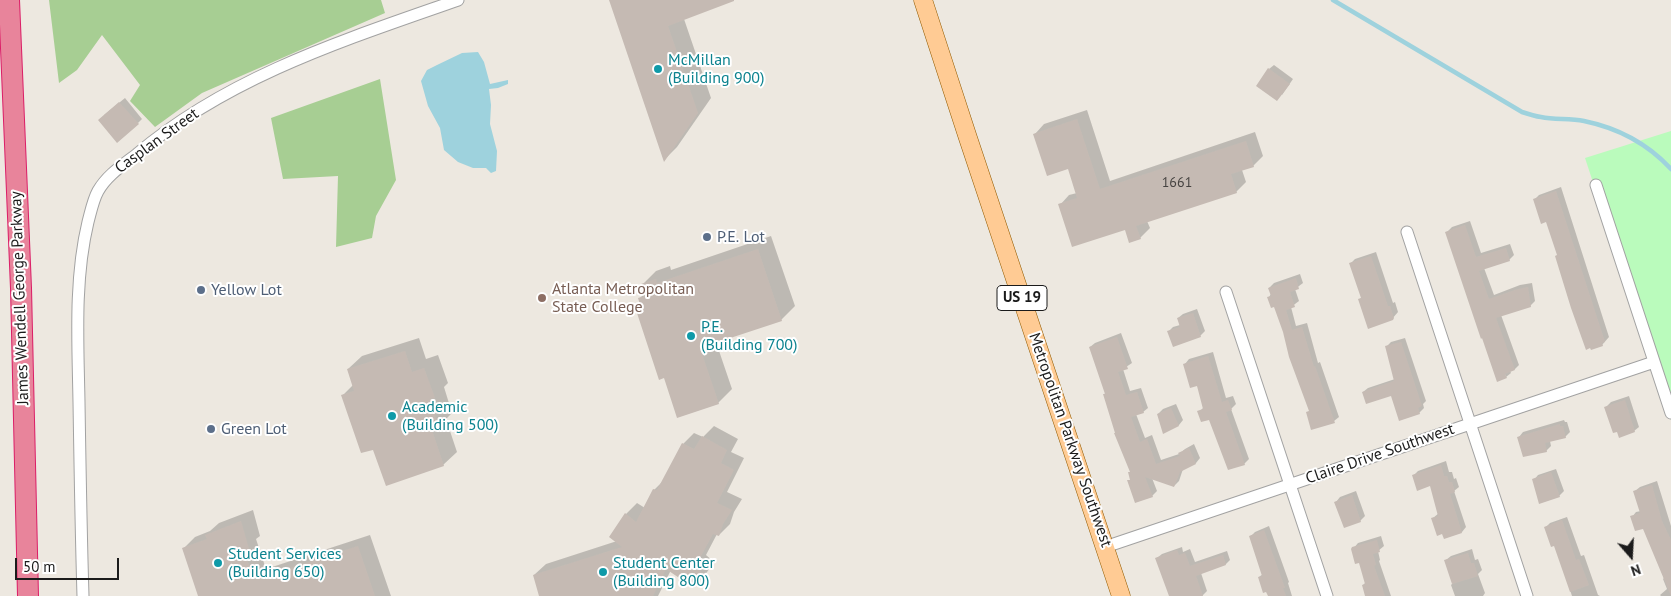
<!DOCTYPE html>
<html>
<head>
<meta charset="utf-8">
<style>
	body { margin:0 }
	#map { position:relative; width:1671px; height:596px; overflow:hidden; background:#ede8e0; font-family:"PT Sans",sans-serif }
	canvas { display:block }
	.north { position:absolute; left:1606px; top:531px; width:50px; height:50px; -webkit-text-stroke:4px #fff; paint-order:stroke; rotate:161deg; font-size:14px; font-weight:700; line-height:20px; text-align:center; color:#1b1b1b }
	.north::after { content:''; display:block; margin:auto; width:18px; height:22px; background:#1b1b1b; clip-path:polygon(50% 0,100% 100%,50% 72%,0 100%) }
	.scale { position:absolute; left:15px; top:558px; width:104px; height:22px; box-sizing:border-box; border:2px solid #1b1b1b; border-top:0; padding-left:6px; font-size:15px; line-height:18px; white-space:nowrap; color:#1b1b1b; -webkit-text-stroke:4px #fff; paint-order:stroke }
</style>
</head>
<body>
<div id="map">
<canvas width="1671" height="596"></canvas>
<div class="north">N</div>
<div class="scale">50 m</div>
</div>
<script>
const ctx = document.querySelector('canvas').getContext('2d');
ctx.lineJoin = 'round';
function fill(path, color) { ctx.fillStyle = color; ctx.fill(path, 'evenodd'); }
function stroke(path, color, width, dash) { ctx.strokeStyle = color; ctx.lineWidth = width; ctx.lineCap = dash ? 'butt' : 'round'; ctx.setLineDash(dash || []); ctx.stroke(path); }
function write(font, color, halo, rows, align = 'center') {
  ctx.font = font + ' "PT Sans",sans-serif'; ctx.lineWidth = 4; ctx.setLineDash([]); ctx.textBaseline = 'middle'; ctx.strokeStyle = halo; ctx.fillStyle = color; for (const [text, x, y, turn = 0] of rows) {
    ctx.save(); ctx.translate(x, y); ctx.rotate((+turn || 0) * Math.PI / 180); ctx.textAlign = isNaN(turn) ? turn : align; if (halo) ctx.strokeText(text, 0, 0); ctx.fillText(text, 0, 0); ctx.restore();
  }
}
const forest = new Path2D(`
	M 49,0 L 381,0 L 385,13 L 202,93 L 155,127 L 130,101 L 140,85 L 102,35 L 77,70 L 59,83 Z
	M 380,79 L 396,180 L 376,216 L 372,238 L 336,247 L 338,176 L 283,179 L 271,118 Z`);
const park = new Path2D(`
	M 1671,131 L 1671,420 L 1585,158 Z`);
const water = new Path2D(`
	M 478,52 L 484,62 L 490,84 L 508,80 L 508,84 L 498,88 L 489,89 L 491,105 L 490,124 L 497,151 L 496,171 L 491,173 L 486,168 L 473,168 L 458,162 L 444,150 L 440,128 L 428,106 L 421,81 L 427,70 L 437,65 L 462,53 Z`);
const shadow = new Path2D(`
	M 610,0 L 734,0 L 684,19 L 711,98 L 677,147 L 664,160 Z
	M 1274,65 L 1293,79 L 1282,95 L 1269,69 Z
	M 125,98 L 142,119 L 138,123 L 104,115 Z
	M 1087,110 L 1110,181 L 1255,132 L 1263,156 L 1253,166 L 1242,170 L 1246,182 L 1236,192 L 1147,221 L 1150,228 L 1140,238 L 1126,228 L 1060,205 L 1069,195 L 1077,193 L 1069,168 L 1035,134 L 1044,124 Z
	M 1561,187 L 1609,337 L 1602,345 L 1591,346 L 1547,221 L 1534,200 L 1539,195 Z
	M 1470,221 L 1481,253 L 1510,244 L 1514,255 L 1509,260 L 1484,268 L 1494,295 L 1520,285 L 1532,283 L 1535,301 L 1530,306 L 1501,315 L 1519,365 L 1515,369 L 1510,371 L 1511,373 L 1506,377 L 1447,232 L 1452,227 Z
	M 771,236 L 795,306 L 781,320 L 716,342 L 732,389 L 718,403 L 665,377 L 637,310 L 642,306 L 639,299 L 645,293 L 642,285 L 656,271 L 670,266 L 671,270 Z
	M 1376,252 L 1393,303 L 1395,302 L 1398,312 L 1392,319 L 1360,299 L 1362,297 L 1350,264 L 1355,259 Z
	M 1300,274 L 1303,283 L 1295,289 L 1299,301 L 1291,307 L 1296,326 L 1307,323 L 1318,363 L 1320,362 L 1339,417 L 1334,421 L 1312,428 L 1310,410 L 1284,332 L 1275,306 L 1269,297 L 1271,294 L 1269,288 L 1274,283 Z
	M 1197,309 L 1205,331 L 1200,336 L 1169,331 L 1173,327 L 1180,325 L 1178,318 L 1183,314 Z
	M 1121,333 L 1132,363 L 1123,369 L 1130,391 L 1141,388 L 1148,408 L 1143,412 L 1136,414 L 1145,438 L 1152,435 L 1161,460 L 1179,454 L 1185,449 L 1194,444 L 1200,458 L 1196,463 L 1183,469 L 1179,481 L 1174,486 L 1152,478 L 1157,491 L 1152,496 L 1129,481 L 1131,479 L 1131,471 L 1115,434 L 1116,432 L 1104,394 L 1106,393 L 1090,347 L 1095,343 Z
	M 419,338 L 426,359 L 438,355 L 448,383 L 444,387 L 452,413 L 446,419 L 457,452 L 443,465 L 374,448 L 342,396 L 353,385 L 348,369 L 362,356 Z
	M 1405,338 L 1426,401 L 1423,404 L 1424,408 L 1419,413 L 1392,394 L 1363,392 L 1368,388 L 1395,379 L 1386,347 L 1391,342 Z
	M 1213,352 L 1226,398 L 1233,396 L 1236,404 L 1231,409 L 1249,459 L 1244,464 L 1210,418 L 1199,412 L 1204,407 L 1197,384 L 1185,364 L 1189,359 Z
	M 1629,396 L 1639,427 L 1634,431 L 1617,430 L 1606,407 L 1611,402 Z
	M 1176,404 L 1183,420 L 1179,425 L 1164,432 L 1158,414 L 1163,409 Z
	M 1564,420 L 1565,422 L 1567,422 L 1570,432 L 1565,437 L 1550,441 L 1551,446 L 1546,451 L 1519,437 L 1523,432 Z
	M 714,426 L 738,439 L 731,452 L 744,458 L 727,492 L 742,499 L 734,512 L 730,524 L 719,535 L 717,534 L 706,555 L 714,562 L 705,575 L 694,586 L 671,570 L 658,596 L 541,596 L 534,575 L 546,564 L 617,541 L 626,514 L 637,503 L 645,508 L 654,490 L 664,480 L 683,444 L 694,433 L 703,437 Z
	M 1446,461 L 1449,472 L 1452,472 L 1454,479 L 1456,478 L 1459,487 L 1454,491 L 1466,527 L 1462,532 L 1445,537 L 1433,518 L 1439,513 L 1431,484 L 1413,476 L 1418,471 Z
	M 1556,469 L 1564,491 L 1559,496 L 1534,480 L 1538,475 Z
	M 1657,481 L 1671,526 L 1671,596 L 1661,596 L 1660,595 L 1667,589 L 1663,579 L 1664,578 L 1644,527 L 1632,517 L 1636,512 L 1641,511 L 1635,491 L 1640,487 Z
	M 1356,491 L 1365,516 L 1360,521 L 1336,502 L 1340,497 Z
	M 253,510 L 260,536 L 256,539 L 266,569 L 370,535 L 391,596 L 199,596 L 183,549 L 195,537 L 210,531 L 219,523 Z
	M 1567,517 L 1581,556 L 1584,555 L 1598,595 L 1600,596 L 1572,596 L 1555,544 L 1546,527 L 1550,523 Z
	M 1269,526 L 1289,582 L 1288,583 L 1292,596 L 1269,596 L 1259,577 L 1263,574 L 1250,537 L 1255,532 Z
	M 1381,536 L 1384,546 L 1378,551 L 1380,560 L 1379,561 L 1391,596 L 1367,596 L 1363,585 L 1366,582 L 1360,562 L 1352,550 L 1358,543 Z
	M 1182,547 L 1183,552 L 1190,549 L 1195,562 L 1227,551 L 1230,560 L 1226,564 L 1201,573 L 1207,591 L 1202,596 L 1170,596 L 1157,558 L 1162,554 Z
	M 1472,549 L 1475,560 L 1478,559 L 1482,570 L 1478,574 L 1485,593 L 1483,596 L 1455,596 L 1451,585 L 1453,583 L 1446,560 L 1451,556 Z`);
const stream = new Path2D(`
	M 1333,0 L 1522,112 C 1528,114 1534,116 1541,117 C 1555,120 1569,118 1584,121 C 1618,128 1647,143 1671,169`);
const building = new Path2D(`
	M 609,0 L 734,0 L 734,1 L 668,26 L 698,113 L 664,162 Z
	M 1268,68 L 1290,84 L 1277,101 L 1256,86 Z
	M 119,102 L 139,124 L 117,143 L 98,120 Z
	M 1077,119 L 1100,189 L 1246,141 L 1254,167 L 1231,174 L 1237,193 L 1136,226 L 1141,239 L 1129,243 L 1125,230 L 1072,247 L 1058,204 L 1077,198 L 1068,169 L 1047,176 L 1033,134 Z
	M 1556,191 L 1605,342 L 1602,343 L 1603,346 L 1591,350 L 1590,348 L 1586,350 L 1571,308 L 1555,256 L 1557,255 L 1546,222 L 1541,224 L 1533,199 Z
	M 1465,225 L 1476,257 L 1506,248 L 1510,261 L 1479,271 L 1489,299 L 1515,290 L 1528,287 L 1531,307 L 1496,318 L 1515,370 L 1505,374 L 1507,378 L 1497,382 L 1482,338 L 1481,339 L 1445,232 Z
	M 758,249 L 782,321 L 700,348 L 719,404 L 677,418 L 664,378 L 659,380 L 636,310 L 641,308 L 638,298 L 645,296 L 641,284 L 656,279 L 657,283 Z
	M 1371,256 L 1388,306 L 1390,306 L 1394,318 L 1393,320 L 1368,329 L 1358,299 L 1361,298 L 1349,263 Z
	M 1296,278 L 1299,289 L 1290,292 L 1295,307 L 1286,310 L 1292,330 L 1302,327 L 1314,367 L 1315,366 L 1335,423 L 1311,430 L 1306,412 L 1309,411 L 1289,357 L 1283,332 L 1274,307 L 1271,308 L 1267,297 L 1271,296 L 1268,288 Z
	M 1193,313 L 1201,337 L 1173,347 L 1167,331 L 1180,327 L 1177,318 Z
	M 1117,337 L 1128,369 L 1118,372 L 1126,395 L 1137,392 L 1144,413 L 1131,417 L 1140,442 L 1147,439 L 1156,464 L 1180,456 L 1178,453 L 1189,448 L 1196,464 L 1180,472 L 1174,487 L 1145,477 L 1153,497 L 1135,503 L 1127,480 L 1130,480 L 1128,472 L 1130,472 L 1114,433 L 1115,433 L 1103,394 L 1105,394 L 1089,347 Z
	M 1401,342 L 1422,406 L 1418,408 L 1420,414 L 1399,421 L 1391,396 L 1366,404 L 1362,392 L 1394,381 L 1385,346 Z
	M 405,351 L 412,372 L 424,368 L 435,398 L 430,399 L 439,428 L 432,430 L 444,466 L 386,486 L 373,450 L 361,453 L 341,395 L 354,391 L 347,369 Z
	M 1208,356 L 1222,402 L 1228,400 L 1232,410 L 1226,412 L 1245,465 L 1228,470 L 1209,420 L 1201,422 L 1197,411 L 1203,409 L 1197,386 L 1190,388 L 1183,364 Z
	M 1625,400 L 1635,432 L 1619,438 L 1617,432 L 1613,433 L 1604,407 Z
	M 1171,408 L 1179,426 L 1163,434 L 1157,414 Z
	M 1560,424 L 1560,426 L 1563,426 L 1566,438 L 1545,443 L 1547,452 L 1523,457 L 1517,437 Z
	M 702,436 L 727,450 L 721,463 L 734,470 L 717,503 L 732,510 L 723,524 L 719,536 L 713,534 L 695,567 L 704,574 L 694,588 L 666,569 L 653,596 L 539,596 L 533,575 L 622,547 L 609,537 L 625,513 L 636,522 L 653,489 L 657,490 L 682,443 L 694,449 Z
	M 1441,465 L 1444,476 L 1447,476 L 1449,482 L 1452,482 L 1455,492 L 1450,494 L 1462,533 L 1444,539 L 1442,534 L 1437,536 L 1431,518 L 1438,516 L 1430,486 L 1417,491 L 1412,475 Z
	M 1551,472 L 1560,497 L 1539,504 L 1532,479 Z
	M 1652,485 L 1662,521 L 1671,540 L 1671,596 L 1643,529 L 1635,531 L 1630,516 L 1640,513 L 1633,491 Z
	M 1352,495 L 1361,522 L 1344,528 L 1334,502 Z
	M 1562,520 L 1576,560 L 1579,559 L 1589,585 L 1570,592 L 1554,546 L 1551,547 L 1544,527 Z
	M 241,521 L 249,549 L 244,550 L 254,580 L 358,546 L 375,596 L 198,596 L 182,548 L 207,539 L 205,535 Z
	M 1264,530 L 1285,588 L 1283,588 L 1286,596 L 1268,596 L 1266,592 L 1263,593 L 1258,577 L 1262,576 L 1249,536 Z
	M 1377,540 L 1380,552 L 1373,554 L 1376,565 L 1374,566 L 1385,596 L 1365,596 L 1362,585 L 1365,584 L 1359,563 L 1355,564 L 1351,549 L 1352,547 Z
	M 1177,550 L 1179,555 L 1185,553 L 1190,566 L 1223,555 L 1226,565 L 1196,576 L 1203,596 L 1169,596 L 1155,558 Z
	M 1468,553 L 1471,563 L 1474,563 L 1478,576 L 1452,584 L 1444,560 Z`);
const street = new Path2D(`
	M 1596,185 L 1671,413
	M 1407,232 L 1527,596
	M 1226,292 L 1327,596
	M 1105,547 L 1654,362
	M 83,596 C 81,531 80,467 79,402 C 78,343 74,280 88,222 C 91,211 93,200 98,191 C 107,175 123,165 137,154 C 229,76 347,39 458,0`);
const primary = new Path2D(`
	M 923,0 L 968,138 L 1121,596`);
const highway = new Path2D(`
	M 9,0 L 21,288 L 28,596`);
const markers = [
	[658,69,5,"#0f9aa8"],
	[707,237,5,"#5c6f8a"],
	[201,290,5,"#5c6f8a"],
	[542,298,5,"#8d6e63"],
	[691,336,5,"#0f9aa8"],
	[392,416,5,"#0f9aa8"],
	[211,429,5,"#5c6f8a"],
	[218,563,5,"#0f9aa8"],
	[603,572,5,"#0f9aa8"]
];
const numberNames = [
	["1661",1177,183]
];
const shields = [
	[1022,298,50]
];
const shieldNames = [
	["US 19",1022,298]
];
const cultureNames = [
	["McMillan",668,60],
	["(Building 900)",668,78],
	["P.E.",701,327],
	["(Building 700)",701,345],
	["Academic",402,407],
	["(Building 500)",402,425],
	["Student Services",228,554],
	["(Building 650)",228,572],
	["Student Center",613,563],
	["(Building 800)",613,581]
];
const streetNames = [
	["Casplan Street",157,141,-36],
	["James Wendell George Parkway",20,298,-92],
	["Metropolitan Parkway Southwest",1070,440,71],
	["Claire Drive Southwest",1380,454,-19]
];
const serviceNames = [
	["P.E. Lot",717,237],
	["Yellow Lot",211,290],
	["Green Lot",221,429]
];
const educationNames = [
	["Atlanta Metropolitan",552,289],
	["State College",552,307]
];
fill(forest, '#a7ce93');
fill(park, '#bafbbc');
fill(water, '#9ed2dd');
fill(shadow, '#0003');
stroke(stream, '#9ed2dd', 4.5);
fill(building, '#c5bab3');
stroke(street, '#a2a2a2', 13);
stroke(primary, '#925b00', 19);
stroke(highway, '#db1e67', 22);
stroke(street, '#fff', 11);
stroke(primary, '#ffcb94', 18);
stroke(highway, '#e8849b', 20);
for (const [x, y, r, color] of markers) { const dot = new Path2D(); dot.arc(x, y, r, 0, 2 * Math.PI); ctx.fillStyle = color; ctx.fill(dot); stroke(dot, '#fff', 2); }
write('14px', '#464341', null, numberNames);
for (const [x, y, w] of shields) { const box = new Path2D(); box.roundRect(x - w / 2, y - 12.5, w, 25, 4); ctx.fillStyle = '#fff'; ctx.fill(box); stroke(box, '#1b1b1b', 1); }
write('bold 15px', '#1b1b1b', null, shieldNames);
write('16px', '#0d838f', '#fff', cultureNames, 'left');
write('16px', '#1b1b1b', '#fff', streetNames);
write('16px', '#4e5e75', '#fff', serviceNames, 'left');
write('16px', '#785e54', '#fff', educationNames, 'left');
</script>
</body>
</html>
